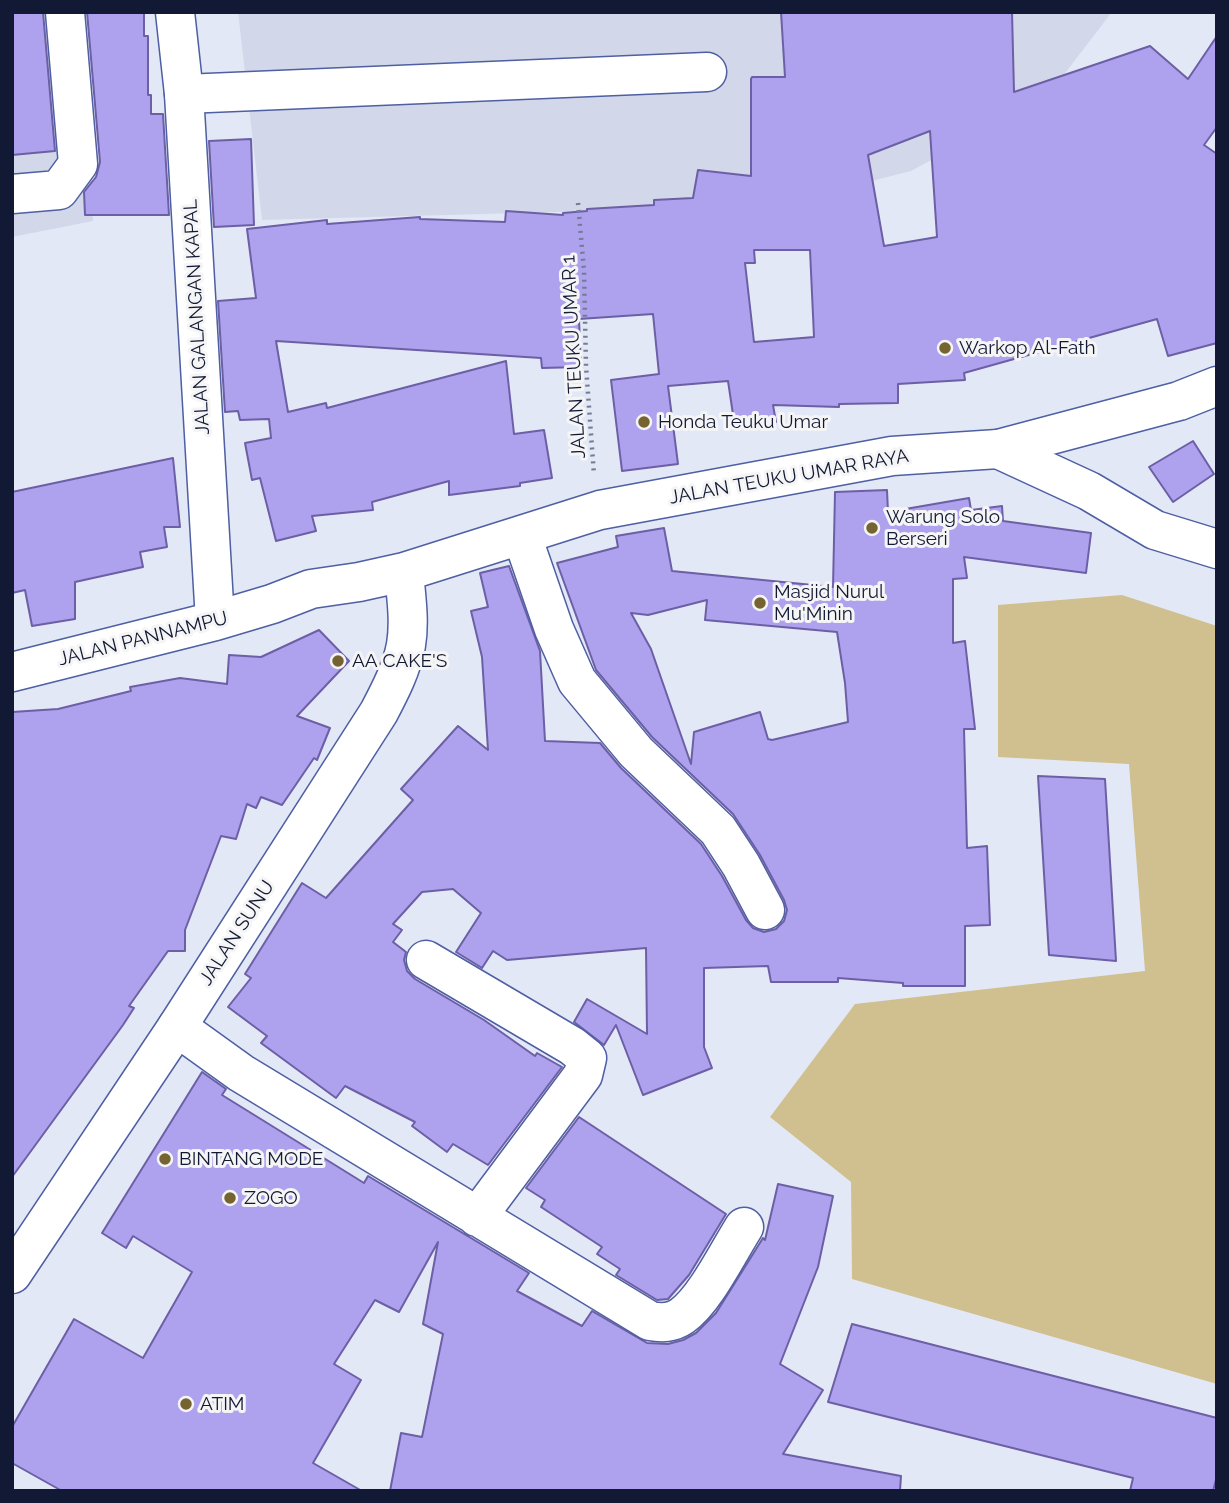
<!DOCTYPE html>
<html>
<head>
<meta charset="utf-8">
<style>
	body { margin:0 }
	#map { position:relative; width:1229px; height:1503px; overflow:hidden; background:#e3e8f7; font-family:Raleway,sans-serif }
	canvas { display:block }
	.frame { position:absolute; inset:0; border:14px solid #121935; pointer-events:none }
</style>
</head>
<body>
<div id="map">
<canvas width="1229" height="1503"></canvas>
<div class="frame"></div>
</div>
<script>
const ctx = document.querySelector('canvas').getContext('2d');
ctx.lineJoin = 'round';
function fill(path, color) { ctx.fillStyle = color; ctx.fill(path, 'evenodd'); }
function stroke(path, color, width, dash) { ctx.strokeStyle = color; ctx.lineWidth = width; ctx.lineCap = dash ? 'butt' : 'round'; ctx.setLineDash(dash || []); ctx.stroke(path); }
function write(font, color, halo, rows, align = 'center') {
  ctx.font = font + ' Raleway,sans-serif'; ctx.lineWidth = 6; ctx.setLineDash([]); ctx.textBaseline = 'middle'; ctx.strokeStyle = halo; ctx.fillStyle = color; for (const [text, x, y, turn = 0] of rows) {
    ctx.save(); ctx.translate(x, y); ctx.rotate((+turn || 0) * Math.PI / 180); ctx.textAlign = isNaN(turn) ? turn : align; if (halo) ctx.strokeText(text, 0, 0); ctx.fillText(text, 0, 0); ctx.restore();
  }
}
const built = new Path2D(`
	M 12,12 L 84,12 L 93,221 L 12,237 Z
	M 238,12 L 1112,12 L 1046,98 L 911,171 L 805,198 L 667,209 L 262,220 Z`);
const green = new Path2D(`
	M 1122,595 L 1217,626 L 1217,1384 L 852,1279 L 851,1182 L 770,1117 L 855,1004 L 1145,971 L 1129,764 L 998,757 L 998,605 Z`);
const building = new Path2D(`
	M 12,12 L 43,12 L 55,151 L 12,155 Z
	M 87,12 L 144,12 L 144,36 L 148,36 L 148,95 L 151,95 L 151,114 L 163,114 L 169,215 L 85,215 L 84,192 L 96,177 L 100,162 Z
	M 781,12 L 1012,12 L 1014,92 L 1150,46 L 1188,79 L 1217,36 L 1217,127 L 1204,145 L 1217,154 L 1217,343 L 1168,356 L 1157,319 L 964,373 L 965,380 L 898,384 L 898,403 L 839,404 L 839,407 L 773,405 L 776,422 L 735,428 L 728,381 L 668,386 L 678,464 L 622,471 L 611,380 L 659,374 L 653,314 L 579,319 L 581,367 L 542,368 L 541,358 L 276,341 L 288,412 L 326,403 L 327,408 L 506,361 L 514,434 L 544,430 L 552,478 L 520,483 L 520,486 L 449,495 L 449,481 L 372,502 L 373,510 L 312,516 L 316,531 L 276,541 L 260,478 L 252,480 L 245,443 L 271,438 L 269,419 L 240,420 L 238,411 L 225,412 L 218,301 L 256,298 L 247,229 L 327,220 L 327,224 L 420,217 L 420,219 L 505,222 L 506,211 L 563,215 L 563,213 L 587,211 L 587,209 L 654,205 L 654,200 L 693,198 L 698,170 L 751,176 L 751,79 L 752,77 L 785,77 ZM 930,131 L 937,237 L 884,246 L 868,155 ZM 754,250 L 810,250 L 814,337 L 754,342 L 745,263 L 755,263 Z
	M 251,139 L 254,225 L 214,227 L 209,141 Z
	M 1193,441 L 1214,474 L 1173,502 L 1149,467 Z
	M 173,458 L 180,527 L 164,527 L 167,547 L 140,552 L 143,567 L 75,582 L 75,619 L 32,626 L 25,590 L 12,593 L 12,492 Z
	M 887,490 L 888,512 L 969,498 L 971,510 L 1002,506 L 1003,521 L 1091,533 L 1086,573 L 964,557 L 967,578 L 953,579 L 953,643 L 965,641 L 975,729 L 964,729 L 967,848 L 987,846 L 990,925 L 965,926 L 965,986 L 903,986 L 903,983 L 838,978 L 838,982 L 771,982 L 768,966 L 704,968 L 704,1047 L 712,1068 L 643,1095 L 616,1025 L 604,1045 L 574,1022 L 587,999 L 647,1034 L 646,948 L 507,960 L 493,951 L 482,968 L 456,952 L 481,913 L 453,889 L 422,892 L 393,924 L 402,930 L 393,942 L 406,952 L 404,960 L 407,971 L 415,979 L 484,1020 L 535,1056 L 537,1053 L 562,1067 L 488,1165 L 453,1144 L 447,1152 L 412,1126 L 415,1122 L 345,1086 L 336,1098 L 261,1043 L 267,1036 L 228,1007 L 251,978 L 245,974 L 302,883 L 326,898 L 413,800 L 401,789 L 458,726 L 488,750 L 482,657 L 471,611 L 488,607 L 480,573 L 509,566 L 540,651 L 545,741 L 600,743 L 621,768 L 701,844 L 722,876 L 746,920 L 753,928 L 764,932 L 776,929 L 784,921 L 787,910 L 784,900 L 760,855 L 733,814 L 652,737 L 596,670 L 557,563 L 618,547 L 616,536 L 664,528 L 672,571 L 833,587 L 835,492 ZM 707,600 L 705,620 L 837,632 L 845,683 L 848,722 L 772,740 L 768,739 L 760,712 L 694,732 L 691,764 L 651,649 L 631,613 L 648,615 Z
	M 319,630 L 349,661 L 297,716 L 330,728 L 317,760 L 314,758 L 282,805 L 261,797 L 256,808 L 247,804 L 236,839 L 221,836 L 185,930 L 185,951 L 168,951 L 129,1006 L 134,1008 L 123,1025 L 12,1177 L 12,712 L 58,709 L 131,691 L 130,687 L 180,678 L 227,684 L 229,655 L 261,657 Z
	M 1038,776 L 1105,779 L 1116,961 L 1049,955 Z
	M 202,1072 L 226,1089 L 222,1095 L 364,1183 L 368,1176 L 529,1273 L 517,1291 L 582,1326 L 592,1311 L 647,1343 L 668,1344 L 683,1340 L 696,1333 L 716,1313 L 763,1238 L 765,1240 L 778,1184 L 833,1196 L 818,1267 L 780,1364 L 823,1390 L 783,1454 L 901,1476 L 900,1491 L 390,1491 L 401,1433 L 422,1437 L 443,1334 L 423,1324 L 438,1242 L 399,1312 L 375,1300 L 334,1364 L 361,1380 L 313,1463 L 362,1491 L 62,1491 L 12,1463 L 12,1427 L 74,1319 L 143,1358 L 192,1272 L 133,1236 L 126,1248 L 102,1233 Z
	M 579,1117 L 726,1214 L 689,1275 L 668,1299 L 657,1300 L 616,1275 L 620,1269 L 597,1254 L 602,1247 L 541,1207 L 545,1200 L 526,1188 Z
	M 852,1324 L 1217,1418 L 1217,1476 L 1213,1491 L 1130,1491 L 1133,1478 L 828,1402 Z`);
const path = new Path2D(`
	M 578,203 L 584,271 L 586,366 L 594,475`);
const minor = new Path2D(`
	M 184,94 L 707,72
	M 12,194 L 59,190 L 78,164 L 65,12
	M 998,449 L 1089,491 L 1155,530 L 1217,549
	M 522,536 L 554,629 L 577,681 L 636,752 L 718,830 L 741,865 L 765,910
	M 426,960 L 572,1046 L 587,1058 L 583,1075 L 477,1217
	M 177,1027 L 241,1073 L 650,1321 C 662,1323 672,1323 682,1316 C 705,1300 728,1252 744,1227`);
const major = new Path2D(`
	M 175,12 L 184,94 L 215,621
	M 12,672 L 215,621 L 272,604 L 311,589 L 359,582 L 404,572 L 600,510 L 892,456 L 998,449 L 1179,401 L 1217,386
	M 12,1274 L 177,1027 L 379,712 C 390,691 402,668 406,645 C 410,621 406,596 404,572`);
const markers = [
	[945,348,7,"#756432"],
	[644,422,7,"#756432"],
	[872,528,7,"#756432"],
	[760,603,7,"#756432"],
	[338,661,7,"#756432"],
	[165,1159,7,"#756432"],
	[230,1198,7,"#756432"],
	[186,1404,7,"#756432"]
];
const streetNames = [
	["JALAN GALANGAN KAPAL",197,317,-93],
	["JALAN TEUKU UMAR 1",574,357,-93],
	["JALAN TEUKU UMAR RAYA",789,477,-10],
	["JALAN PANNAMPU",143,639,-14],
	["JALAN SUNU",237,933,-57]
];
const poiNames = [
	["Warkop Al-Fath",959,348],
	["Honda Teuku Umar",658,422],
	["Warung Solo",886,517],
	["Berseri",886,539],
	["Masjid Nurul",774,592],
	["Mu'Minin",774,614],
	["AA CAKE'S",352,661],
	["BINTANG MODE",179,1159],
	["ZOGO",244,1198],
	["ATIM",200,1404]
];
fill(built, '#d2d8e9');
fill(green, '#d0bf8f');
fill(building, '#aea1ed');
stroke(building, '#6c5fa5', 2);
stroke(minor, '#4e5fa3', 41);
stroke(major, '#4e5fa3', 41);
stroke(path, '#757c91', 4.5, [2, 5]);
stroke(minor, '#fff', 38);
stroke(major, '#fff', 38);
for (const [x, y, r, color] of markers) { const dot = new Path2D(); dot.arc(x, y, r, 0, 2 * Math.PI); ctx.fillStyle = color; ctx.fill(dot); stroke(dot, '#f5f5f5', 2.5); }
write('19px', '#121935', '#f5f5f5', streetNames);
write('19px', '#121935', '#f5f5f5', poiNames, 'left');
</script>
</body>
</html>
